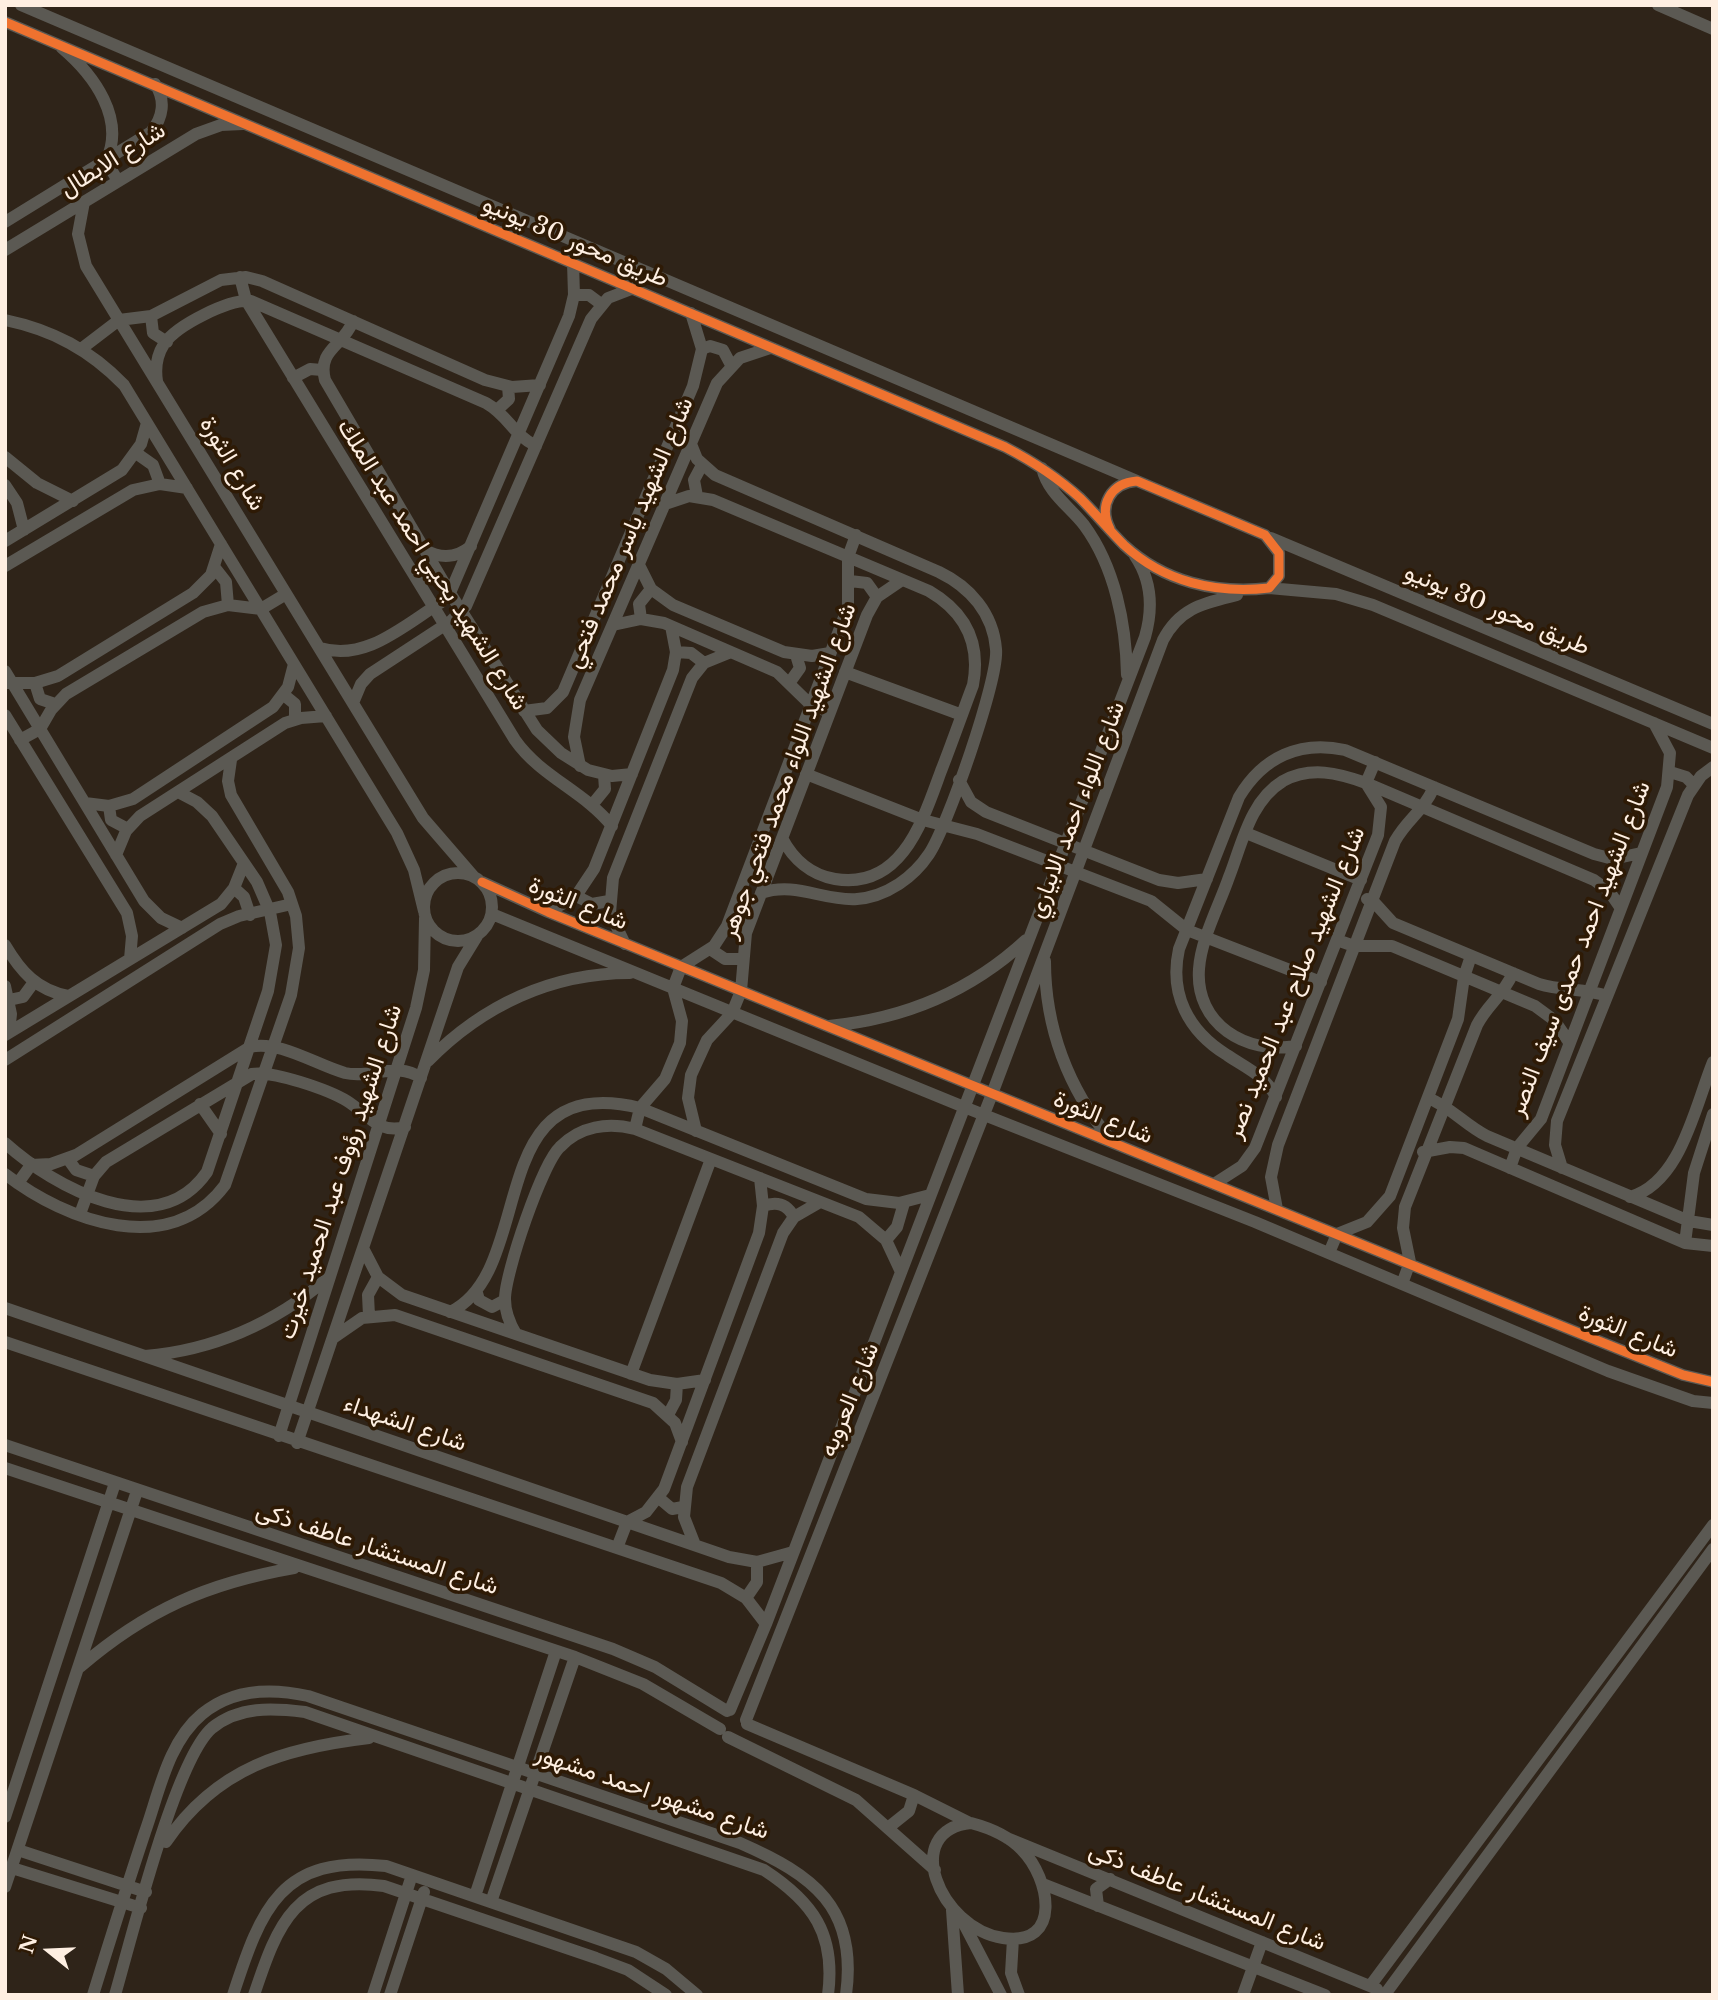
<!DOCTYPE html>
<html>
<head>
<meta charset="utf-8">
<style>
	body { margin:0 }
	#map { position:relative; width:1718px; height:2000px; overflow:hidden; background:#2f2419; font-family:"Libre Baskerville",serif }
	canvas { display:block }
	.frame { position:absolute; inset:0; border:7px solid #feefe2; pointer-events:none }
	.north { position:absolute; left:14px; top:1916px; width:70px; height:70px; -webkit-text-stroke:5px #2e1a05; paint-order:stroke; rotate:288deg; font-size:19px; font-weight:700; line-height:28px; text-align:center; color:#feefe2 }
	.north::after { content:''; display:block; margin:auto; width:24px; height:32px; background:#feefe2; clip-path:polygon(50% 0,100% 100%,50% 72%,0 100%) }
</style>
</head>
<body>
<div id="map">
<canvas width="1718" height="2000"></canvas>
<div class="frame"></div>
<div class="north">N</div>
</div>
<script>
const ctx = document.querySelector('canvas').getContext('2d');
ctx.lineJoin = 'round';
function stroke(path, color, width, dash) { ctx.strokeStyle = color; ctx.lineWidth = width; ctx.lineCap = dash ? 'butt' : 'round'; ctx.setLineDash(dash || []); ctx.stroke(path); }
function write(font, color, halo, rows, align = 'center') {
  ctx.font = font + ' "Libre Baskerville",Vazirmatn,serif'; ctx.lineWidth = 7; ctx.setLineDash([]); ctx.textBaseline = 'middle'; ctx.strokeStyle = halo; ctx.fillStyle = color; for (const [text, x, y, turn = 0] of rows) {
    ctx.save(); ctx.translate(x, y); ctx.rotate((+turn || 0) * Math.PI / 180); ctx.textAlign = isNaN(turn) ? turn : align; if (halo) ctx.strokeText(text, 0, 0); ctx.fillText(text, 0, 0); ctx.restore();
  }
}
const minor = new Path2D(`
	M 21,5 L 1137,481
	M 1658,5 L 1713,29
	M 5,22 L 1005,447 C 1032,461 1057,477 1080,498 C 1095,513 1109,530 1124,545 C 1164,582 1216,594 1269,588 L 1279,576 L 1279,553 L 1265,535 L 1137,481 C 1111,483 1098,505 1110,529
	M 62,48 C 94,75 126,119 106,161 L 118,181
	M 84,202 L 78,234 L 86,266 L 423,818 L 474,877
	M 5,222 L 151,132 C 163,118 166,100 155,84
	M 5,250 L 196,134 L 221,125 L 243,124
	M 240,277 L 246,300 L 515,740 C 541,777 584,791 612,826
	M 574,295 L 589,295 L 601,304
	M 151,316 L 153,333 L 167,342
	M 5,320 C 53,330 90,350 124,385 L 397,833 L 414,870 L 424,911
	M 353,321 C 344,346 317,349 325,380 L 450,593 L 537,730 L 561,753 L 588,770 L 612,776 L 632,774
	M 81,349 L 119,320 L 151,316 L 221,280 L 246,277 L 262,281 L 485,380 L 512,387 L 540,385
	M 702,349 L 710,346 L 723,350 L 731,365
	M 293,378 L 310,369 L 322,370
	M 157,381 C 155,368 157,355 164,344 C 177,325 229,299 251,301 L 486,403 C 509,416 512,434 536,446
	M 497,410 L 509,399 L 508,386
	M 691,444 L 697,459 L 715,475 L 939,572 C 970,587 993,613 996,649 C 999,678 947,828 929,854 C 921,866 911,876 899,884 C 842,921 810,877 761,893
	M 136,453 L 153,465 L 160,484
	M 5,457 L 37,483 L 73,501
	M 1042,468 C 1048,493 1069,506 1084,525 C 1115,567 1126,624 1127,675
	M 5,485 L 17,503 L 24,530
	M 697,496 L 694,480 L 702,465
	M 665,504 L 689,496 L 713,500 L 929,591 C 965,612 981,643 973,685 C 962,714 952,743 941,771 C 923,820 902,890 835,879 C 811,875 793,859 782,838
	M 1271,538 L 1713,724
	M 5,541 L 122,470 L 141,444 L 147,423
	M 425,550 C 441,559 457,558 471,546
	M 639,565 L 651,589 L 673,605 L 784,652 L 812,656 L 830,653
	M 5,566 L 133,490 L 160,484 L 187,488
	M 215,568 L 226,582 L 228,605
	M 850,581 L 867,583 L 877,597
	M 1269,588 L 1336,594 L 1373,605 L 1713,748
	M 641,619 L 639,604 L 651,589
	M 613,625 L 641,619 L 664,623 L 777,672 L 811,705 L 830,712
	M 320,648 C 365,662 403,626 440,603 L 450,593 L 569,316 L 574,295 L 573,263
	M 676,652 L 691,653 L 704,663
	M 5,671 L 144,901 L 161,918 L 182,928
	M 845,672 L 962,715
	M 790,682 L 800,668 L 796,655
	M 7,683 L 35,683 L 58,676 L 193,593 L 211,575 L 221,544
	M 35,683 L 40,699 L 55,704
	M 284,695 L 295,704 L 295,719
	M 353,703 L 361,684 L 370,674 L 451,621 L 466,606 L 591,319 L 608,298 L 634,288
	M 524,711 L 547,708 L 563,692 L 693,386 L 702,349 L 691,313
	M 5,715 L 127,913 L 132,936 L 130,959
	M 20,740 L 40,729 L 51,710 L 66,694 L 203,612 L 228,605 L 261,609 L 286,594
	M 580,766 L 574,737 L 580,700 L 717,383 L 740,358 L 770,348
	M 1670,772 L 1686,777 L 1694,785
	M 806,774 L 923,820 L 977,834 L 1151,901 L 1187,930 L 1321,982
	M 959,780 L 971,802 L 986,812 L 1159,880 L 1178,883 L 1207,879
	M 85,803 L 109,806 L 133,799 L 273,707 L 288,687 L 294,664
	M 592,805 L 605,789 L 604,775
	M 109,806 L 111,820 L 128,829
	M 1246,833 L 1361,880
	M 116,855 L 126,831 L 140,816 L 285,723 L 301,718 L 326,716
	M424 907a34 34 0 1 1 68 0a34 34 0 1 1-68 0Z
	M 482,882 L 548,912 L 1534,1315 L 1683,1375 L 1713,1382
	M 234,888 L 244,897 L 250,915
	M 576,896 L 592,904 L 609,901
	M 1367,899 L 1373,901 L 1393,923 L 1539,984 C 1562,991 1585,988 1607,996
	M 548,912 L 576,896 L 594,869 L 673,670 L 676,652 L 671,626
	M 492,914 L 964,1107 L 1255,1222 L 1608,1371 L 1693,1401 L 1713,1403
	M 1337,940 L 1354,946 L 1392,946 L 1535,1006 L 1554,1020 L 1569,1042
	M 625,944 L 610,913 L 613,878 L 692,678 L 704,663 L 731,652
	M 5,945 C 21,972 37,990 68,996
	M 710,949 L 725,959 L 743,959
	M 1045,961 C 1045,1027 1068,1089 1111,1140
	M 5,986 L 11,1014 L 9,1032
	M 9,1000 L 23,997 L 34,982
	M 829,1026 C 903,1019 971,991 1026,940
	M 5,1035 L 221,904 L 234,888 L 244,863
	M 1296,1046 C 1246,1055 1195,1024 1199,969 C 1201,939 1219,906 1229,877 C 1242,844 1250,801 1283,781 C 1311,766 1338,773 1366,783 L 1594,880 L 1609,891 L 1620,907
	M 5,1060 L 220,924 L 239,916 L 292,904
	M 428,1061 C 483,1005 552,973 630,973
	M 1276,1097 C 1265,1075 1246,1068 1227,1055 C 1188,1031 1169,994 1179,949 L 1239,797 C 1263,757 1300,740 1345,750 L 1594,854 L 1613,859 L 1641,853
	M 1428,1098 C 1451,1107 1465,1125 1487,1136 L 1689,1221 L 1713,1225
	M 200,1104 L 221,1134
	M 635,1129 L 640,1108 L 665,1079 L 680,1043 L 682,1021 L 673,988 L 681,967 L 714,946 L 727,926 L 848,607 L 848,557 L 856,535
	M 696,1131 L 688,1098 L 691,1075 L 707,1040 L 732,1013 L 741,991 L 746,933 L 867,615 L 877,597 L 902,580
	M 5,1143 C 55,1188 157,1244 207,1172 L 268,991 L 276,945 L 270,912 L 257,882 L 212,816 L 197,802 L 178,792
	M 1423,1152 L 1450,1147 L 1464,1148 L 1685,1243 L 1713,1246
	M 68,1159 L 76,1170 L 94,1176
	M 1510,1168 L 1517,1148 L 1541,1119 L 1667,787 L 1670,753 L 1654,723
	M 1562,1168 L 1555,1145 L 1557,1121 L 1688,795 L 1701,776 L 1713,767
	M 5,1174 C 67,1222 170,1259 225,1185 L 291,995 L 299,948 L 296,916 L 288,892 L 231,795 L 228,781 L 231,760
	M 18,1183 L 31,1165 L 51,1164 L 76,1155 L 250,1047 C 280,1040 316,1065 345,1073 C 371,1079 397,1061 421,1078
	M 1214,1184 L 1242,1166 L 1255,1148 L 1378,835 L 1381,807 L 1366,783 L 1375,762
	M 1630,1197 C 1681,1183 1695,1106 1713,1062
	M 763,1206 C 777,1201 787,1204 794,1217
	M 1277,1209 L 1271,1177 L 1278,1145 L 1395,841 C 1408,818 1423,812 1434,787
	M 80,1214 L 94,1176 L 106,1162 L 252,1074 C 272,1070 329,1090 347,1101 C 368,1114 377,1134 405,1127
	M 886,1240 L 897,1227 L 904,1203
	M 1685,1243 L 1694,1173 L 1713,1114
	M 364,1250 L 378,1277 L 402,1295 L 650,1380 L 677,1384 L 705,1380
	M 1329,1253 L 1337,1234 L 1367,1222 L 1390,1196 L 1458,1019 L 1464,977 L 1471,956
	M 1402,1284 L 1410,1262 L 1403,1228 L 1405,1207 L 1477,1025 C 1488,1004 1502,997 1513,973
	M 477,1293 L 479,1300 L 492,1307 L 505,1300
	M 5,1308 L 729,1557 L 757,1562 L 793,1552
	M 450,1312 C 539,1269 480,1069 640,1108 L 866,1199 L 899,1203 L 930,1195
	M 369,1316 L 368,1295 L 378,1277
	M 516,1334 C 510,1324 505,1312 505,1299 C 505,1273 542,1164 560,1147 C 580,1126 608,1122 635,1129 L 859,1217 L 886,1240 L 901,1272
	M 333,1338 L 362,1318 L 395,1315 L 653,1403 L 675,1423 L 682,1442
	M 5,1342 L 721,1583 L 746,1598 L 766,1624
	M 145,1356 C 215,1350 275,1323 328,1278
	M 631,1374 L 711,1159
	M 668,1415 L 676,1400 L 677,1384
	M 279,1436 L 416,1008 L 424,970 L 425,918
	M 297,1443 L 458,967 L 477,936
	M 5,1445 L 613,1649 L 655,1667 L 727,1711
	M 5,1468 L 575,1657 L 643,1684 L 720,1729
	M 659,1498 L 672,1509 L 683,1507
	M 695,1545 L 684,1517 L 687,1487 L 783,1233 L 794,1217 L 820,1202
	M 617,1548 L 627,1522 L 646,1512 L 664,1489 L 759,1233 L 763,1206 L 760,1178
	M 746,1598 L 757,1582 L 757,1562
	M 80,1667 C 146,1610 208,1583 294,1568
	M 730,1710 L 766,1624 L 1145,637 C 1153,609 1152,581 1135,556
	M 746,1720 L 992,1094 L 1163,640 C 1180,607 1205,603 1237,595
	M 747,1724 L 914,1795 L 970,1823
	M 728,1737 L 856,1800 L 935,1870
	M 5,1817 L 115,1483
	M 971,1823 C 990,1828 1008,1835 1022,1850 C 1050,1878 1063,1947 1003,1938 C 939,1928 900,1830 971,1823 Z
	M 889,1827 L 909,1811 L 914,1795
	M 1007,1838 L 1377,1989
	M 166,1842 C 217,1767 285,1748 369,1738
	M 18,1850 L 146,1892
	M 12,1868 L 141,1908
	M 1043,1884 L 1325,1995
	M 5,1887 L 137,1491
	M 475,1896 L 556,1651
	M 491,1902 L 575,1657
	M 1098,1906 L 1096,1889 L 1110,1879
	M 952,1910 L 958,1995
	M 964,1924 L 1001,1995
	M 1013,1939 L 1011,1973 L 1019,1995
	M 1370,1986 L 1713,1525
	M 1386,1993 L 1713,1549
	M 93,1995 C 110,1940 127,1886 145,1832 C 159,1793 168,1742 202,1714 C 232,1689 272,1688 308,1696 L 740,1843 C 813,1875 858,1907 846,1995
	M 115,1995 C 131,1940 175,1760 212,1728 C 239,1706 272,1708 305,1712 L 764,1870 C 813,1902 836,1934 828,1995
	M 233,1995 C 261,1909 281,1854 386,1866 L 636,1952 L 666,1969 L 697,1995
	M 254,1995 C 278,1923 296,1874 384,1886 L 596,1958 L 628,1970 L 666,1995
	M 373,1995 L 412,1875
	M 390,1995 L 424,1892
	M 1243,1995 L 1262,1942`);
const cycleway = new Path2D(`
	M 5,22 L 1005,447 C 1032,461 1057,477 1080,498 C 1095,513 1109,530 1124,545 C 1164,582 1216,594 1269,588 L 1279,576 L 1279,553 L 1265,535 L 1137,481 C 1111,483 1098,505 1110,529
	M 482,882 L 548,912 L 1534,1315 L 1683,1375 L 1713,1382`);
const streetNames = [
	["شارع الابطال",113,160,-32],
	["طريق محور 30 يونيو",575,242,23],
	["شارع الثورة",232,464,59],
	["شارع الشهيد ياسر محمد فتحي",630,533,-67],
	["شارع الشهيد يحيي احمد عبد الملك",432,565,58],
	["طريق محور 30 يونيو",1497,610,23],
	["شارع الشهيد اللواء محمد فتحي جوهر",789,771,-70],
	["شارع اللواء احمد الابياري",1077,810,-69],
	["شارع الثورة",578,904,22],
	["شارع الشهيد احمد حمدى سيف النصر",1580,949,-69],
	["شارع الشهيد صلاح عبد الحميد نصر",1296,983,-68],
	["شارع الثورة",1103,1118,22],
	["شارع الشهيد رؤوف عبد الحميد خيرت",341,1172,-72],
	["شارع الثورة",1628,1332,22],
	["شارع العروبه",850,1400,-68],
	["شارع الشهداء",405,1424,19],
	["شارع المستشار عاطف ذكى",377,1549,18],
	["شارع مشهور احمد مشهور",652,1793,19],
	["شارع المستشار عاطف ذكى",1207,1897,22]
];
stroke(minor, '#5b5953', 12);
stroke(cycleway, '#ef722f', 9);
write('24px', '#feefe2', '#2e1a05', streetNames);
</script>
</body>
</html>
